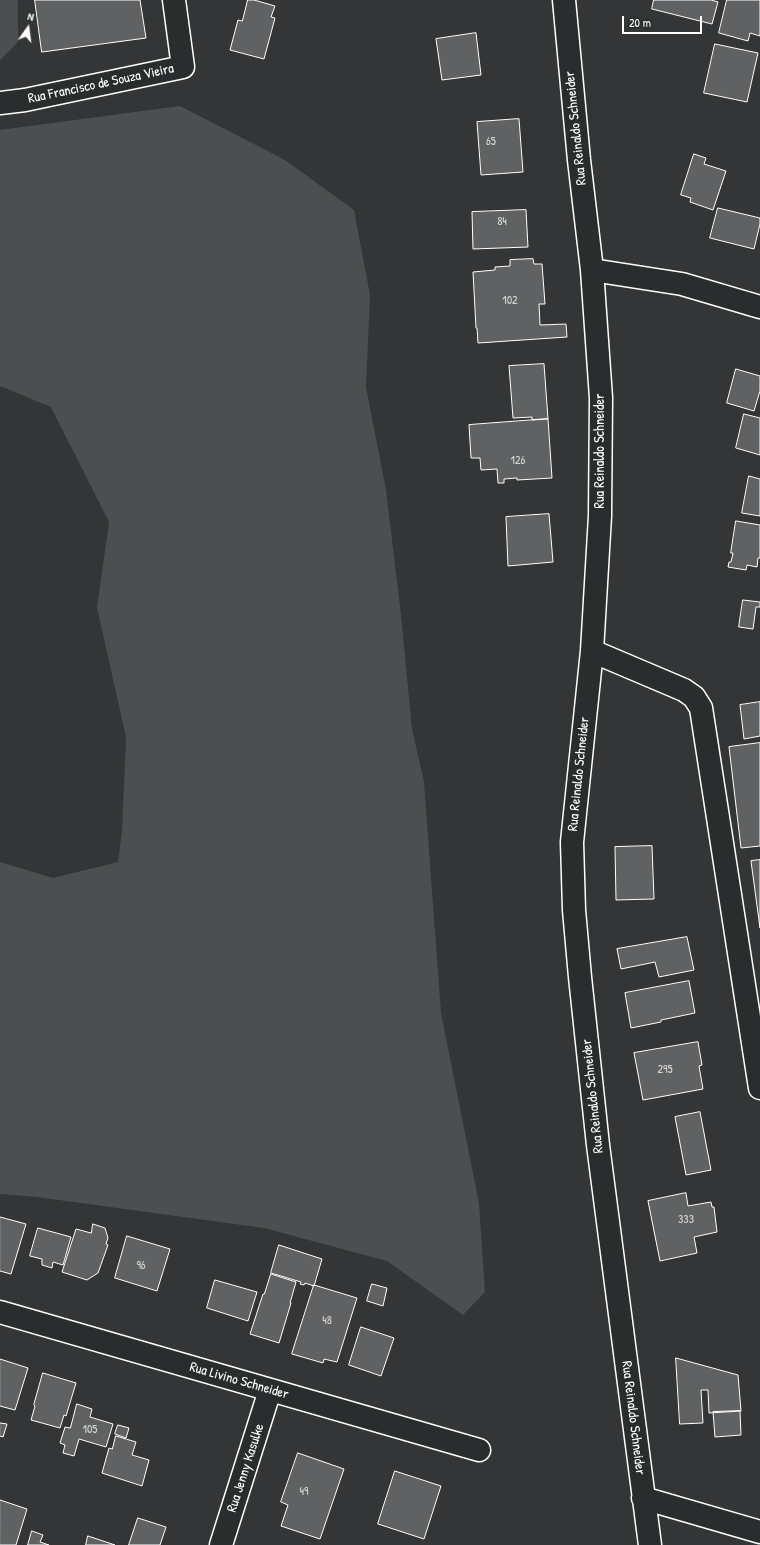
<!DOCTYPE html>
<html>
<head>
<meta charset="utf-8">
<style>
	body { margin:0 }
	#map { position:relative; width:760px; height:1545px; overflow:hidden; background:#333536; font-family:"Patrick Hand",sans-serif }
	canvas { display:block }
	.north { position:absolute; left:8px; top:8px; width:40px; height:40px; -webkit-text-stroke:3px #2a2d2e; paint-order:stroke; rotate:14deg; font-size:11px; font-weight:700; line-height:16px; text-align:center; color:#fff }
	.north::after { content:''; display:block; margin:auto; width:14px; height:18px; background:#fff; clip-path:polygon(50% 0,100% 100%,50% 72%,0 100%) }
	.scale { position:absolute; left:622px; top:16px; width:80px; height:18px; box-sizing:border-box; border:2px solid #fff; border-top:0; padding-left:5px; font-size:12px; line-height:14px; white-space:nowrap; color:#fff; -webkit-text-stroke:3px #2a2d2e; paint-order:stroke }
</style>
</head>
<body>
<div id="map">
<canvas width="760" height="1545"></canvas>
<div class="north">N</div>
<div class="scale">20 m</div>
</div>
<script>
const ctx = document.querySelector('canvas').getContext('2d');
ctx.lineJoin = 'round';
function fill(path, color) { ctx.fillStyle = color; ctx.fill(path, 'evenodd'); }
function stroke(path, color, width, dash) { ctx.strokeStyle = color; ctx.lineWidth = width; ctx.lineCap = dash ? 'butt' : 'round'; ctx.setLineDash(dash || []); ctx.stroke(path); }
function write(font, color, halo, rows, align = 'center') {
  ctx.font = font + ' "Patrick Hand",sans-serif'; ctx.lineWidth = 3; ctx.setLineDash([]); ctx.textBaseline = 'middle'; ctx.strokeStyle = halo; ctx.fillStyle = color; for (const [text, x, y, turn = 0] of rows) {
    ctx.save(); ctx.translate(x, y); ctx.rotate((+turn || 0) * Math.PI / 180); ctx.textAlign = isNaN(turn) ? turn : align; if (halo) ctx.strokeText(text, 0, 0); ctx.fillText(text, 0, 0); ctx.restore();
  }
}
const green = new Path2D(`
	M 0,0 L 18,0 L 18,42 L 0,60 Z
	M 180,106 L 285,160 L 354,210 L 370,295 L 366,387 L 386,490 L 401,615 L 412,729 L 424,782 L 441,1013 L 479,1203 L 485,1292 L 463,1315 L 387,1261 L 264,1228 L 37,1197 L 0,1194 L 0,862 L 53,878 L 118,862 L 122,831 L 126,737 L 97,608 L 109,522 L 51,407 L 0,386 L 0,130 Z`);
const building = new Path2D(`
	M 35,0 L 140,0 L 146,38 L 42,52 Z
	M 248,0 L 254,0 L 275,6 L 271,17 L 275,18 L 264,59 L 230,50 L 238,20 L 242,21 Z
	M 654,0 L 711,0 L 718,2 L 712,24 L 652,9 Z
	M 727,0 L 760,0 L 760,36 L 750,33 L 748,41 L 719,33 Z
	M 476,33 L 481,75 L 442,80 L 436,39 Z
	M 715,44 L 758,53 L 747,102 L 704,93 Z
	M 519,119 L 523,172 L 481,175 L 477,122 Z
	M 694,154 L 706,158 L 704,164 L 726,171 L 713,210 L 690,202 L 691,198 L 681,195 Z
	M 718,208 L 760,218 L 760,224 L 754,249 L 710,238 Z
	M 526,210 L 528,247 L 473,249 L 472,212 Z
	M 533,259 L 534,264 L 542,264 L 545,304 L 539,304 L 540,325 L 566,324 L 567,337 L 478,343 L 477,328 L 476,328 L 473,272 L 495,270 L 495,267 L 510,266 L 510,260 Z
	M 544,364 L 548,419 L 532,420 L 532,417 L 513,418 L 509,366 Z
	M 736,369 L 760,376 L 760,391 L 754,411 L 727,403 Z
	M 744,414 L 760,418 L 760,455 L 736,448 Z
	M 548,419 L 552,478 L 517,480 L 517,478 L 504,479 L 504,483 L 498,483 L 497,469 L 481,470 L 480,458 L 471,458 L 469,425 Z
	M 749,476 L 760,479 L 760,516 L 742,513 Z
	M 549,514 L 553,562 L 508,566 L 506,517 Z
	M 736,521 L 760,525 L 760,558 L 758,558 L 757,567 L 747,565 L 746,570 L 728,567 L 729,562 L 731,562 L 733,553 L 731,553 Z
	M 743,600 L 760,602 L 760,607 L 756,607 L 753,629 L 739,627 Z
	M 760,702 L 760,736 L 744,739 L 740,705 Z
	M 760,743 L 760,846 L 741,848 L 729,747 Z
	M 652,846 L 654,899 L 616,900 L 615,847 Z
	M 760,860 L 760,928 L 751,861 Z
	M 687,937 L 694,970 L 659,977 L 655,962 L 621,969 L 617,949 Z
	M 689,981 L 695,1013 L 661,1020 L 661,1022 L 631,1028 L 625,993 Z
	M 698,1042 L 702,1065 L 699,1066 L 703,1089 L 643,1100 L 634,1053 Z
	M 700,1112 L 711,1170 L 686,1175 L 675,1117 Z
	M 686,1193 L 688,1206 L 711,1202 L 712,1207 L 714,1207 L 717,1232 L 694,1237 L 697,1253 L 660,1261 L 648,1201 Z
	M 0,1217 L 26,1224 L 11,1274 L 0,1271 Z
	M 93,1224 L 105,1228 L 108,1238 L 106,1244 L 108,1245 L 98,1273 L 87,1280 L 62,1272 L 76,1229 L 91,1233 Z
	M 38,1228 L 71,1237 L 63,1265 L 53,1262 L 52,1268 L 42,1265 L 42,1259 L 30,1256 Z
	M 127,1236 L 170,1249 L 157,1291 L 115,1278 Z
	M 279,1245 L 322,1259 L 314,1286 L 305,1283 L 304,1285 L 300,1284 L 301,1282 L 271,1273 Z
	M 271,1274 L 296,1282 L 290,1303 L 291,1303 L 279,1343 L 250,1334 L 263,1294 L 264,1294 Z
	M 215,1280 L 257,1292 L 248,1321 L 207,1308 Z
	M 372,1284 L 387,1288 L 383,1306 L 367,1301 Z
	M 314,1285 L 357,1298 L 337,1362 L 324,1359 L 323,1363 L 292,1354 Z
	M 361,1327 L 394,1338 L 381,1376 L 349,1365 Z
	M 676,1358 L 738,1375 L 741,1411 L 709,1413 L 708,1390 L 701,1390 L 703,1423 L 680,1424 Z
	M 0,1359 L 28,1368 L 15,1410 L 0,1406 Z
	M 43,1373 L 76,1383 L 66,1416 L 64,1415 L 60,1428 L 31,1420 L 35,1406 L 34,1405 Z
	M 77,1404 L 92,1409 L 90,1417 L 113,1424 L 106,1447 L 79,1439 L 74,1456 L 63,1453 L 65,1445 L 60,1443 L 65,1427 L 70,1428 Z
	M 740,1411 L 741,1435 L 715,1437 L 713,1412 Z
	M 0,1423 L 7,1424 L 3,1437 L 0,1436 Z
	M 118,1425 L 129,1428 L 126,1438 L 115,1434 Z
	M 116,1436 L 136,1442 L 132,1455 L 149,1460 L 142,1486 L 102,1473 L 109,1448 L 112,1449 Z
	M 298,1453 L 344,1469 L 320,1539 L 281,1526 L 288,1505 L 281,1502 Z
	M 395,1471 L 441,1486 L 424,1539 L 378,1524 Z
	M 0,1500 L 27,1509 L 16,1545 L 0,1545 Z
	M 138,1518 L 166,1527 L 160,1545 L 129,1545 Z
	M 32,1531 L 43,1535 L 40,1542 L 49,1545 L 28,1545 Z
	M 88,1536 L 115,1545 L 86,1545 Z`);
const street = new Path2D(`
	M 564,0 L 579,160 L 592,270 L 601,398 L 600,516 L 592,651 L 572,842 L 574,910 L 580,977 L 598,1145 L 650,1545
	M 0,103 L 25,100 L 183,67 L 174,0
	M 592,270 L 682,284 L 760,307
	M 592,651 L 684,690 L 694,697 L 701,708 L 760,1088
	M 0,1312 L 479,1450
	M 643,1498 L 760,1532
	M 221,1545 L 270,1390`);
const numberNames = [
	["65",491,142],
	["84",502,222],
	["102",510,301],
	["126",518,461],
	["295",665,1070],
	["333",686,1220],
	["96",141,1266],
	["48",327,1321],
	["105",90,1430],
	["49",304,1492]
];
const streetNames = [
	["Rua Francisco de Souza Vieira",101,84,-12],
	["Rua Reinaldo Schneider",576,128,-96],
	["Rua Reinaldo Schneider",600,451,-90],
	["Rua Reinaldo Schneider",579,774,-84],
	["Rua Reinaldo Schneider",593,1096,-96],
	["Rua Livino Schneider",239,1381,16],
	["Rua Reinaldo Schneider",633,1418,83],
	["Rua Jenny Kasulke",246,1468,-72]
];
fill(green, '#4c4f50');
fill(building, '#5f6162');
stroke(building, '#fff', 1);
stroke(street, '#fff', 25);
stroke(street, '#2a2d2e', 22);
write('12px', '#d7d8d8', null, numberNames);
write('14px', '#fff', '#2a2d2e', streetNames);
</script>
</body>
</html>
